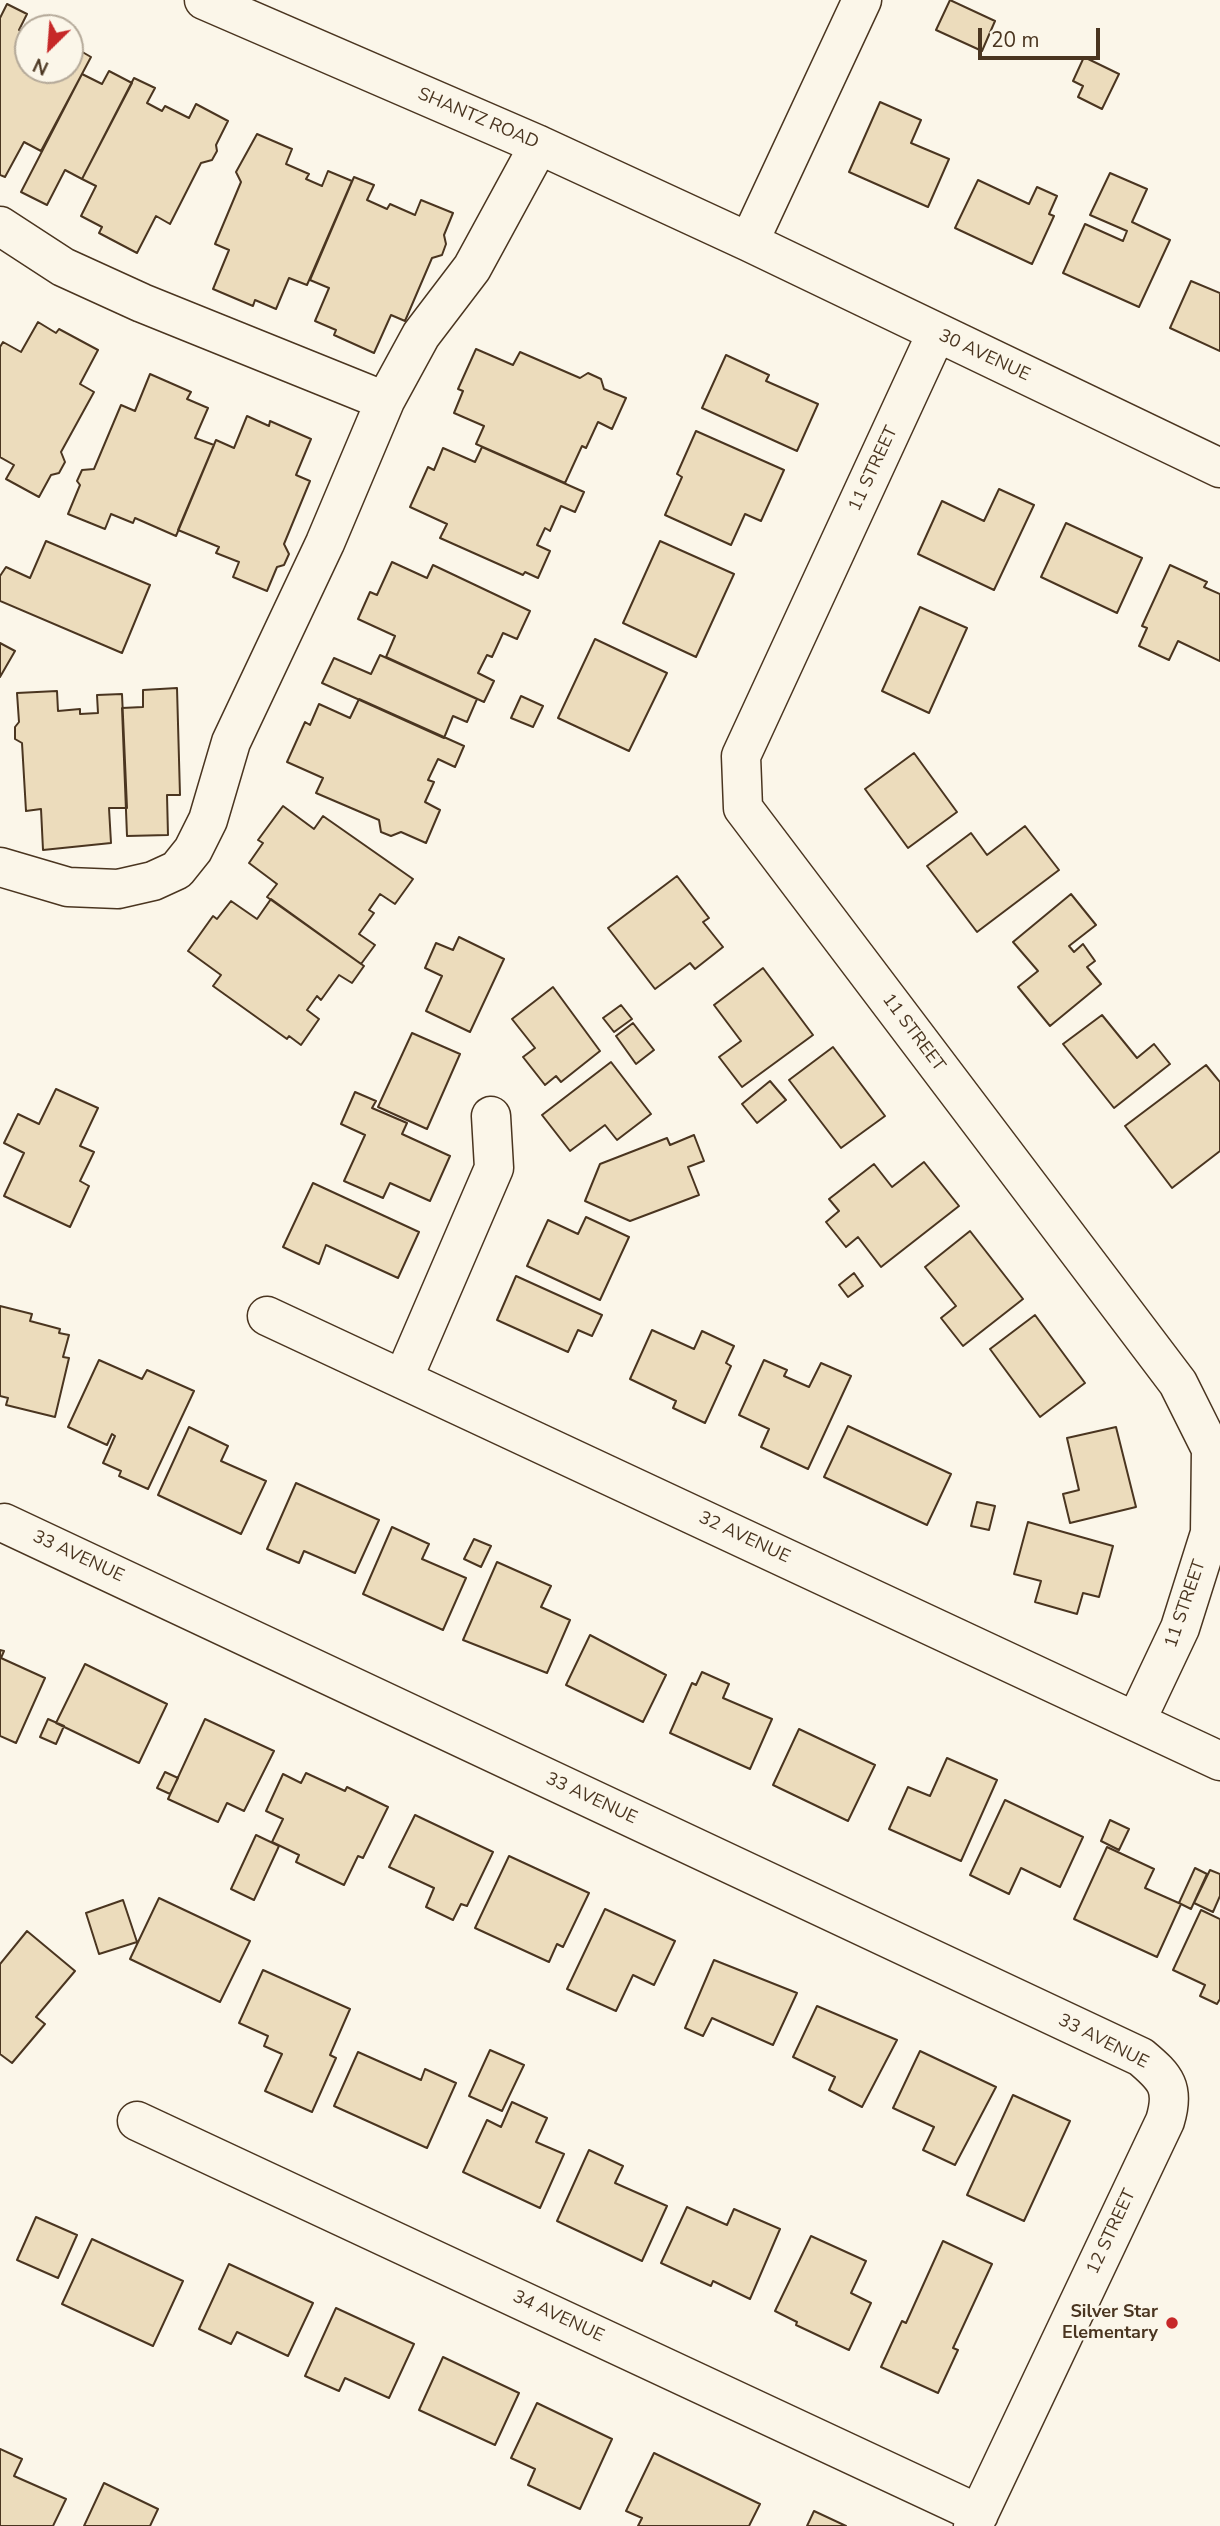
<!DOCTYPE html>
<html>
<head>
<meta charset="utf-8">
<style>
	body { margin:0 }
	#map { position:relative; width:1220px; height:2526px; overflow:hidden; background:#fbf6e9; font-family:"Nunito Sans",sans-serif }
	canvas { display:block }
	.north { position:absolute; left:14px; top:14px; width:70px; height:70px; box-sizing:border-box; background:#fbf6e9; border:2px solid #b4a999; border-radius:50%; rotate:205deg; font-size:19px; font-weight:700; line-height:28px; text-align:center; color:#4a3520 }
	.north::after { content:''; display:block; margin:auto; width:24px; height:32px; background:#c62828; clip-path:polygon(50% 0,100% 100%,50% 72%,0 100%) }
	.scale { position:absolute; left:978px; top:28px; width:122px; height:32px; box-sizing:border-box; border:4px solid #4a3520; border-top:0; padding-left:9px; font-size:21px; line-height:24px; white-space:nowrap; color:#4a3520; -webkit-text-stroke:5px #fbf6e9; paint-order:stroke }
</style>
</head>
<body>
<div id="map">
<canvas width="1220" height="2526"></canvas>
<div class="north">N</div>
<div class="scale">20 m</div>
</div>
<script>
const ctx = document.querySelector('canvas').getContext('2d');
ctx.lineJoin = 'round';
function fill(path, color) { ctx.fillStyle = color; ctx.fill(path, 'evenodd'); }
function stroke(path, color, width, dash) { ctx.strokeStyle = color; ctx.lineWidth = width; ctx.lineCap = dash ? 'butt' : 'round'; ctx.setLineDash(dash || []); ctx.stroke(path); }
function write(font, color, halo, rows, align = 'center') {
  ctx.font = font + ' "Nunito Sans",sans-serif'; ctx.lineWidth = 5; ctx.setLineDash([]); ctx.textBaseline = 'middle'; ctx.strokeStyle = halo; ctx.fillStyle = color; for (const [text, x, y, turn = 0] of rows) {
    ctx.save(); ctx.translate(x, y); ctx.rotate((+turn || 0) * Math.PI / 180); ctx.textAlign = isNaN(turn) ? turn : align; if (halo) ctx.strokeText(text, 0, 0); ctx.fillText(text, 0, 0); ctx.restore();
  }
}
const building = new Path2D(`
	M 950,0 L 995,21 L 982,51 L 936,30 Z
	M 7,4 L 27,14 L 19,30 L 28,35 L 28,70 L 70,70 L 72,46 L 91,57 L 41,151 L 24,142 L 5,177 L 0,175 L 0,18 Z
	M 1084,57 L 1119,74 L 1102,109 L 1078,97 L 1083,86 L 1073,81 Z
	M 109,71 L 132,83 L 82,179 L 65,170 L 47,205 L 21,192 L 82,74 L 102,84 Z
	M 134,78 L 155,88 L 147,103 L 162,111 L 165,106 L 189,118 L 196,104 L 228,121 L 216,145 L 217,151 L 212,160 L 201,163 L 170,224 L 156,216 L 137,253 L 99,233 L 102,227 L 81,216 L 96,186 L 82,179 Z
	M 880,102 L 921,120 L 911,143 L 949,159 L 928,207 L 849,172 Z
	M 257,134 L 292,149 L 286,164 L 309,174 L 306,179 L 322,186 L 328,171 L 352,181 L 307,285 L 289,278 L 276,309 L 255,300 L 253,306 L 213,289 L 229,250 L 215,244 L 241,182 L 236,172 Z
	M 1110,173 L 1147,189 L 1132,222 L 1170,240 L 1139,307 L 1063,273 L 1085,224 L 1123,241 L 1127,231 L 1090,215 Z
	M 354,177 L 374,185 L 367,200 L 387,209 L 390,204 L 415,215 L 421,200 L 453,213 L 444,235 L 446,244 L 442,255 L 432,258 L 405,321 L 391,315 L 374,353 L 334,335 L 336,330 L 315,321 L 329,288 L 310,280 Z
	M 978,180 L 1029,204 L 1037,187 L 1057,196 L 1049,214 L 1054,216 L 1032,264 L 955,228 Z
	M 1191,281 L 1220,293 L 1220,351 L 1170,328 Z
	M 38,322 L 56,333 L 59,329 L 98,350 L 80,384 L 94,392 L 61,452 L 65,462 L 59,473 L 51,475 L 39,497 L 6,479 L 14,465 L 0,457 L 0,347 L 3,342 L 21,352 Z
	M 476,349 L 513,365 L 520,352 L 580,378 L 588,373 L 601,379 L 604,389 L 626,398 L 612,429 L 598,422 L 586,448 L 582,446 L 565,483 L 476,444 L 484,426 L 454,413 L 463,391 L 458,389 Z
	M 726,355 L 769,375 L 766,381 L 818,404 L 797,451 L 702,408 Z
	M 150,374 L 191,392 L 187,399 L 208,408 L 195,438 L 214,445 L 176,536 L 135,518 L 133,523 L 111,514 L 105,529 L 68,514 L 80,485 L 77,481 L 82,470 L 94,469 L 121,405 L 135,411 Z
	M 247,416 L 269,426 L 270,421 L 311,439 L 296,475 L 310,481 L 284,544 L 289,554 L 284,565 L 277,567 L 267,591 L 233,577 L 239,562 L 216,553 L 219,547 L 178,530 L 216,440 L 234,448 Z
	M 696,431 L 784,470 L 761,521 L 745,514 L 731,545 L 665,515 L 682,477 L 677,474 Z
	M 482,447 L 584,492 L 575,512 L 561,506 L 550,531 L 545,528 L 537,545 L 550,551 L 538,578 L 525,572 L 523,575 L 440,538 L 447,524 L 410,507 L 428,467 L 434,470 L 443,448 L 475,462 Z
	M 999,489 L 1034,505 L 994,590 L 918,554 L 942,501 L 984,521 Z
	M 1066,523 L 1142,558 L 1117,613 L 1041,577 Z
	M 46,541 L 150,585 L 122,653 L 0,601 L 0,576 L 6,567 L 30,578 Z
	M 660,541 L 734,574 L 696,657 L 623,623 Z
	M 392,562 L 427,578 L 433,565 L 530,611 L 517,639 L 503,633 L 492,657 L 487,655 L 478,673 L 494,681 L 484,702 L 386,657 L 395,636 L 358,619 L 370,592 L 377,595 Z
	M 1170,565 L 1207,582 L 1204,587 L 1220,594 L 1220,661 L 1178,641 L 1169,660 L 1139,646 L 1147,628 L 1142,626 Z
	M 920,607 L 967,628 L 929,713 L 882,691 Z
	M 595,639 L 667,673 L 629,751 L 558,718 Z
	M 0,643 L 15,651 L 0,677 Z
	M 380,655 L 477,699 L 467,722 L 453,716 L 444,738 L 322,683 L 334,658 L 371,674 Z
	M 177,688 L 180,795 L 167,795 L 168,835 L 127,836 L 122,708 L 143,707 L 143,690 Z
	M 57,691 L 58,711 L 80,709 L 80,714 L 98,713 L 97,695 L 122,694 L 127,808 L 109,808 L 111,843 L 43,850 L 41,809 L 26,811 L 22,743 L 15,739 L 15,727 L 19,722 L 17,693 Z
	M 521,696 L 543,706 L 533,727 L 511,718 Z
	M 359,699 L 464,746 L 455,767 L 438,759 L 428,780 L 434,782 L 425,802 L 440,810 L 426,843 L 401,832 L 391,836 L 381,832 L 379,820 L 316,793 L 323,778 L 287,762 L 305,722 L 310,725 L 319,704 L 350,718 Z
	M 914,753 L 957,812 L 908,848 L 865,789 Z
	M 283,806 L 314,829 L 323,816 L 413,879 L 395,904 L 380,894 L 369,910 L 374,913 L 359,934 L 375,945 L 361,964 L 267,897 L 277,884 L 249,863 L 263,843 L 258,840 Z
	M 1025,826 L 1059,870 L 977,932 L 927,866 L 971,833 L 987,855 Z
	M 677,876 L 709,918 L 703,922 L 723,947 L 695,969 L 690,963 L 655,989 L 608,928 Z
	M 1071,894 L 1096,925 L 1069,946 L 1074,952 L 1083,944 L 1095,961 L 1087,967 L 1101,984 L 1050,1026 L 1018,987 L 1038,971 L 1013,942 Z
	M 271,899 L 364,966 L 352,983 L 339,975 L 321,1000 L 317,996 L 307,1010 L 319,1019 L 301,1045 L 289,1036 L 287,1039 L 213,986 L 221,975 L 188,951 L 213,916 L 217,919 L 231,901 L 257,919 Z
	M 459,937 L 504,959 L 470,1032 L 426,1011 L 442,976 L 425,968 L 436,943 L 453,950 Z
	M 763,968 L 813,1035 L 742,1087 L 719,1057 L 741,1041 L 714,1005 Z
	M 553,987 L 600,1051 L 561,1082 L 556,1076 L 545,1085 L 523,1057 L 535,1048 L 512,1019 Z
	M 621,1005 L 632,1019 L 614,1032 L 603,1018 Z
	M 1102,1015 L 1137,1058 L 1154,1044 L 1170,1064 L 1114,1108 L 1063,1044 Z
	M 633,1023 L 654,1050 L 636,1064 L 616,1036 Z
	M 412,1033 L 460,1054 L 427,1129 L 378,1107 Z
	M 833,1047 L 885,1116 L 841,1148 L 789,1080 Z
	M 611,1062 L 651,1114 L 617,1140 L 605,1125 L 570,1151 L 542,1115 Z
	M 1206,1065 L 1220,1082 L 1220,1151 L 1172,1188 L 1125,1126 Z
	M 770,1081 L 786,1100 L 757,1123 L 742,1104 Z
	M 56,1089 L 98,1108 L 80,1146 L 94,1152 L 80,1181 L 89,1186 L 70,1227 L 4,1196 L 24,1153 L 4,1143 L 18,1114 L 39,1124 Z
	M 355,1092 L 376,1101 L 372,1108 L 407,1123 L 402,1134 L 450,1156 L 430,1201 L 390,1183 L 383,1198 L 344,1181 L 365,1135 L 341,1124 Z
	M 694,1135 L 704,1161 L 688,1167 L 699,1195 L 630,1221 L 585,1201 L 600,1164 L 667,1138 L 670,1145 Z
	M 924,1162 L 959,1206 L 881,1267 L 858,1237 L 846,1247 L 826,1222 L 839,1211 L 829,1199 L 874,1164 L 892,1187 Z
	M 313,1183 L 419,1232 L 398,1278 L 326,1245 L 319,1264 L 283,1247 Z
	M 586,1217 L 629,1237 L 600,1300 L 527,1266 L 548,1220 L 578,1234 Z
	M 970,1231 L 1023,1299 L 963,1346 L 941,1318 L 956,1306 L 925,1267 Z
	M 854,1273 L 863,1286 L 848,1297 L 839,1285 Z
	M 516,1276 L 602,1315 L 592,1336 L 578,1330 L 568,1352 L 497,1320 Z
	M 0,1306 L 32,1314 L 30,1321 L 60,1329 L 59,1333 L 69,1335 L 63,1357 L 69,1358 L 55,1417 L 6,1405 L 8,1398 L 0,1396 Z
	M 1035,1315 L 1085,1383 L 1040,1417 L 990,1349 Z
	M 652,1330 L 694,1349 L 702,1331 L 734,1346 L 726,1363 L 731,1366 L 705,1423 L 673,1408 L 676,1401 L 630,1379 Z
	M 99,1360 L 142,1379 L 147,1370 L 194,1391 L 148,1489 L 119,1476 L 121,1471 L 103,1463 L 115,1436 L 112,1434 L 107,1445 L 68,1427 Z
	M 764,1360 L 787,1370 L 784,1376 L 809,1387 L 821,1363 L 851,1376 L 808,1469 L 761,1447 L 769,1429 L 739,1415 Z
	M 848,1426 L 951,1474 L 927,1525 L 824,1477 Z
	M 189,1427 L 228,1446 L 221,1461 L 266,1481 L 241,1534 L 158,1495 Z
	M 1116,1427 L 1136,1507 L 1070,1523 L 1063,1494 L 1079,1490 L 1067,1438 Z
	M 296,1483 L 379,1520 L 355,1573 L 304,1551 L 299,1563 L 267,1549 Z
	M 977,1502 L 995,1506 L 989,1530 L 971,1526 Z
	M 1028,1522 L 1113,1546 L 1099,1597 L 1083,1593 L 1077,1614 L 1035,1602 L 1041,1581 L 1014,1574 Z
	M 392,1527 L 429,1544 L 422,1559 L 466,1578 L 443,1630 L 363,1594 Z
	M 474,1539 L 491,1546 L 481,1567 L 464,1559 Z
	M 497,1562 L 551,1586 L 541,1607 L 570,1620 L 547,1673 L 463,1640 Z
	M 590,1635 L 666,1675 L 643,1722 L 566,1685 Z
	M 0,1650 L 4,1651 L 1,1658 L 45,1678 L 16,1743 L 0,1736 Z
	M 85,1664 L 167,1704 L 139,1763 L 56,1723 Z
	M 702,1672 L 729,1684 L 723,1698 L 772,1719 L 750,1769 L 670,1733 L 692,1683 L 696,1685 Z
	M 48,1719 L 64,1726 L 56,1744 L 40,1737 Z
	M 205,1719 L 274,1751 L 244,1811 L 227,1803 L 218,1822 L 168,1799 Z
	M 799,1729 L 875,1765 L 848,1821 L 773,1785 Z
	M 947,1758 L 997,1780 L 961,1861 L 889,1829 L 908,1787 L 930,1796 Z
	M 165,1772 L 178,1778 L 170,1794 L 157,1788 Z
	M 306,1773 L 345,1791 L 347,1787 L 388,1807 L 363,1858 L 358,1856 L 344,1885 L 296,1862 L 299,1855 L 272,1842 L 283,1819 L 266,1811 L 283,1774 L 301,1783 Z
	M 1005,1800 L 1083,1837 L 1060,1887 L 1021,1868 L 1009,1894 L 970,1875 Z
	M 415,1815 L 493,1852 L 467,1906 L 461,1904 L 453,1920 L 426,1907 L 434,1888 L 389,1867 Z
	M 1110,1820 L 1129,1829 L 1119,1850 L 1101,1841 Z
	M 256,1835 L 279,1846 L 254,1900 L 231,1889 Z
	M 1107,1847 L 1154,1869 L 1145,1888 L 1181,1904 L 1157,1957 L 1074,1919 Z
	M 509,1856 L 589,1893 L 563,1947 L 557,1944 L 549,1962 L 475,1928 Z
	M 1195,1868 L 1207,1874 L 1191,1909 L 1179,1903 Z
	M 1210,1870 L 1220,1874 L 1220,1896 L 1213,1912 L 1194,1903 Z
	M 159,1898 L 250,1941 L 220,2002 L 130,1959 Z
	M 123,1900 L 137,1942 L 99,1954 L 86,1913 Z
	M 605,1909 L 675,1941 L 654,1985 L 633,1975 L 616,2011 L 567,1989 Z
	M 1201,1910 L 1220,1919 L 1220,1999 L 1217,2004 L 1200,1996 L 1205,1985 L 1173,1970 Z
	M 27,1931 L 75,1971 L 36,2017 L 45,2024 L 12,2063 L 0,2054 L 0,1964 Z
	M 714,1960 L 797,1993 L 773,2045 L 712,2018 L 703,2036 L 685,2028 Z
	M 263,1970 L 350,2009 L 330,2055 L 336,2058 L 312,2112 L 265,2091 L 282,2054 L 264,2046 L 268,2036 L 239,2023 Z
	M 817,2006 L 897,2040 L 862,2107 L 829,2090 L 835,2077 L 793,2057 Z
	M 490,2050 L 524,2065 L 502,2111 L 469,2096 Z
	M 920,2051 L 996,2087 L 955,2165 L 923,2150 L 934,2127 L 893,2108 Z
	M 358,2052 L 421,2080 L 425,2069 L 456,2083 L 427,2148 L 334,2106 Z
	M 1013,2095 L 1070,2121 L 1024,2221 L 967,2195 Z
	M 512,2102 L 547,2118 L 536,2142 L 564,2154 L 540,2208 L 463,2172 L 487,2120 L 501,2127 Z
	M 589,2150 L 623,2166 L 615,2183 L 667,2206 L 642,2261 L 557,2221 Z
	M 687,2207 L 727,2225 L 734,2209 L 780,2229 L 750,2299 L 713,2281 L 711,2286 L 661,2263 Z
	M 36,2217 L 77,2235 L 58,2278 L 17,2260 Z
	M 811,2236 L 866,2261 L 851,2293 L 871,2303 L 849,2350 L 796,2325 L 797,2322 L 775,2311 Z
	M 92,2239 L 183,2281 L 153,2346 L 62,2304 Z
	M 943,2241 L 992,2264 L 953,2348 L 958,2350 L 938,2393 L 881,2367 L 902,2321 L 906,2323 Z
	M 229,2264 L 313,2303 L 288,2356 L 237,2332 L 231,2344 L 199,2329 Z
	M 336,2308 L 414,2344 L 389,2398 L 345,2378 L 339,2391 L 305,2376 Z
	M 443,2357 L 519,2393 L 495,2445 L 419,2410 Z
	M 537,2403 L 612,2439 L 580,2509 L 528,2485 L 535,2469 L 511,2458 Z
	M 0,2449 L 22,2459 L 14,2476 L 66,2499 L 53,2526 L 0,2526 Z
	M 654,2453 L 760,2504 L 749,2526 L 638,2526 L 642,2518 L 626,2511 Z
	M 104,2483 L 158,2509 L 150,2526 L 84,2526 Z
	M 814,2511 L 846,2526 L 807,2526 Z`);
const minor = new Path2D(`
	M 204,0 L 539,145 L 749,242 L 1220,468
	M 0,226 L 63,267 L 142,303 L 385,401
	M 749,242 L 862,0
	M 936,334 L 741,756 L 743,808 L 1178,1383 L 1211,1449 L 1210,1533 L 1180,1628 L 1136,1721
	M 0,867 L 68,887 L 118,889 L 153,881 L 177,870 L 193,850 L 208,820 L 231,742 L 325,543 L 385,401 L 421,335 L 472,268 L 539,145
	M 267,1316 L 1220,1761
	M 403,1379 L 494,1168 L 491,1116
	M 4,1523 L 1141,2057 C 1166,2078 1175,2088 1165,2121 L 973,2526
	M 137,2121 L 979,2514`);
const markers = [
	[1172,2323,7,"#c62828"]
];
const streetNames = [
	["SHANTZ ROAD",478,119,23],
	["30 AVENUE",984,356,25],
	["11 STREET",874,469,-65],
	["11 STREET",913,1033,53],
	["32 AVENUE",744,1538,25],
	["33 AVENUE",78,1557,25],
	["11 STREET",1186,1604,-71],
	["33 AVENUE",591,1799,25],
	["33 AVENUE",1103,2042,27],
	["12 STREET",1112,2232,-65],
	["34 AVENUE",558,2317,25]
];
const poiNames = [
	["Silver Star",1158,2313],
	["Elementary",1158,2334]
];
fill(building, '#ecdcbc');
stroke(building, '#4a3520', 2);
stroke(minor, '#4a3520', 41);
stroke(minor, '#fbf6e9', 38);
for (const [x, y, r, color] of markers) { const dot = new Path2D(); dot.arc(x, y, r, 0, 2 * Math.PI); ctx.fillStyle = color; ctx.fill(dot); stroke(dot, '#fbf6e9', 2.5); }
write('18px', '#4a3520', '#fbf6e9', streetNames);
write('bold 18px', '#4a3520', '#fbf6e9', poiNames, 'right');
</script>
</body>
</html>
